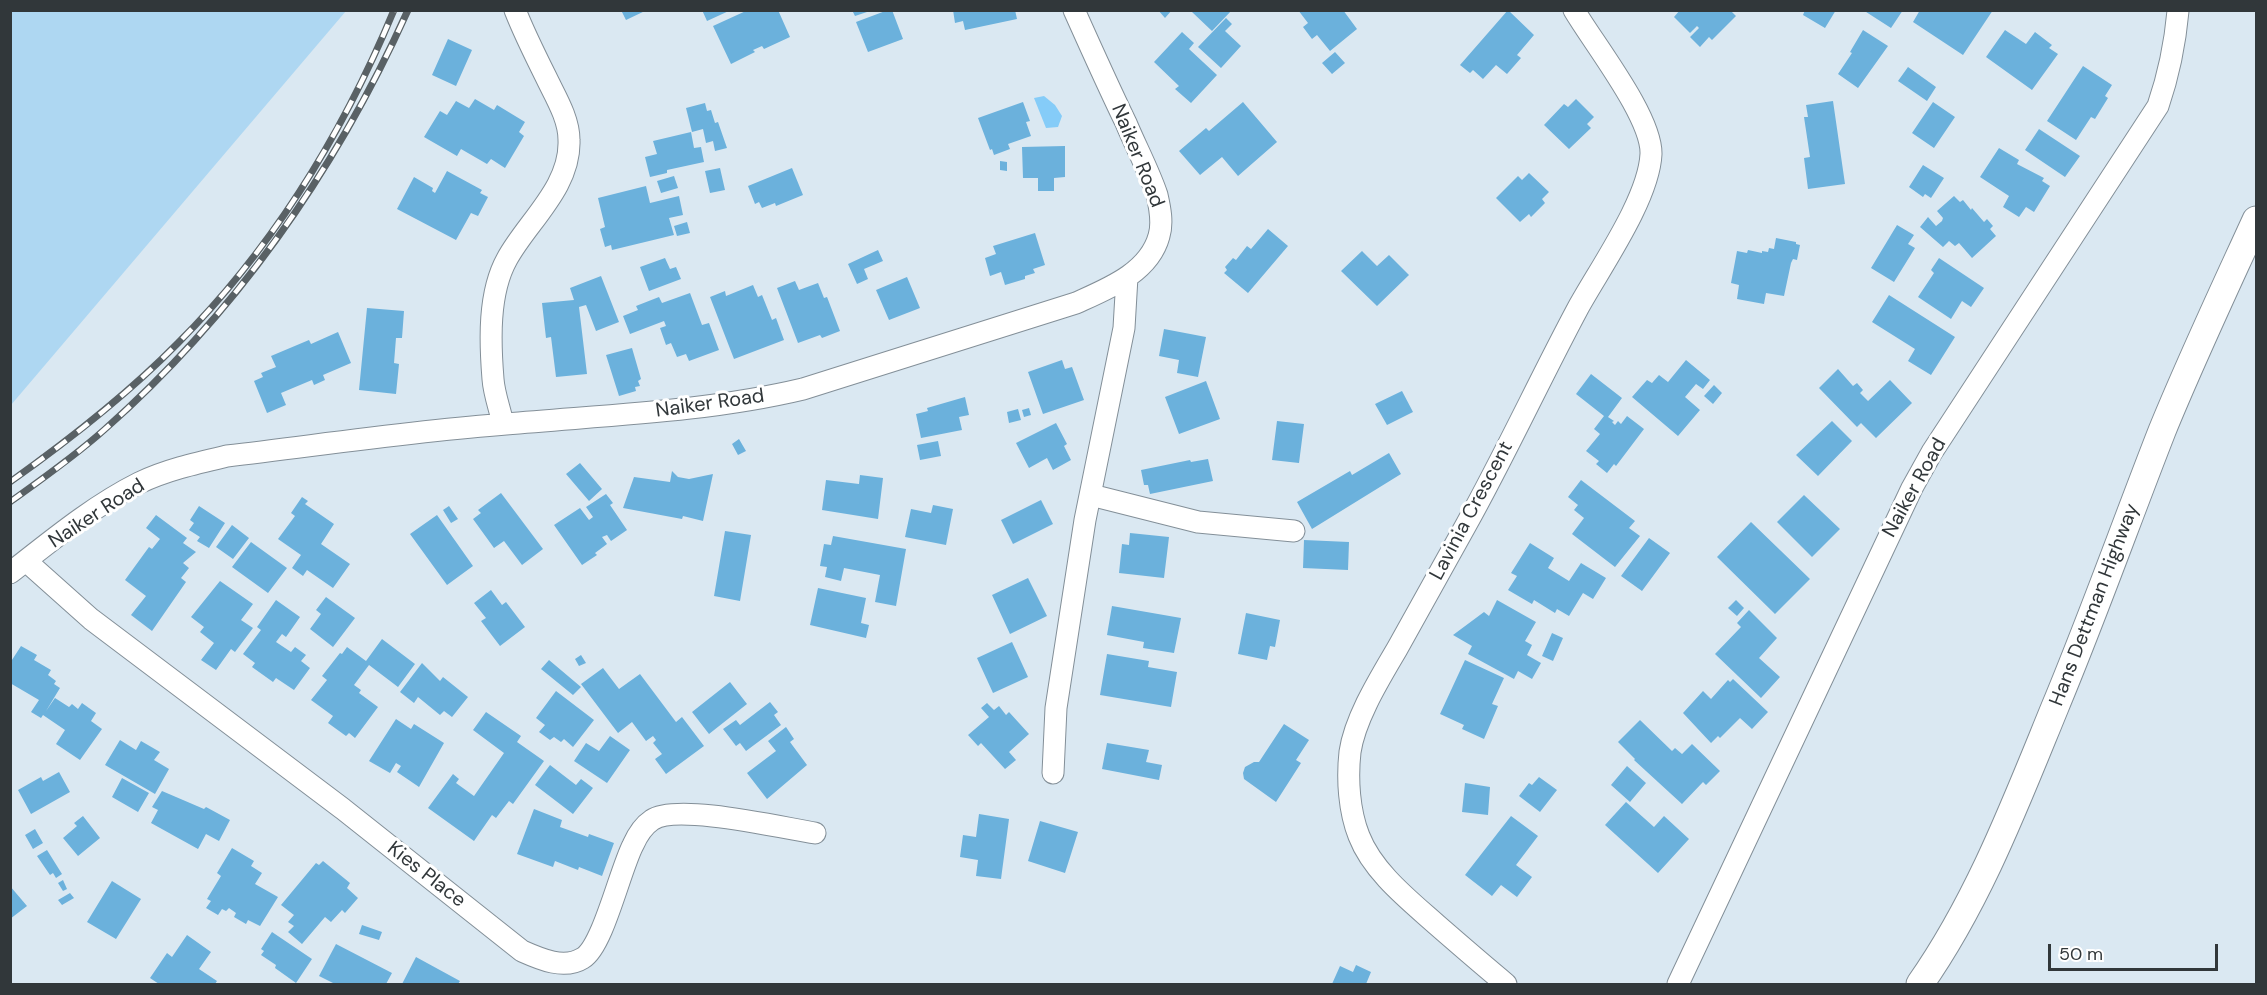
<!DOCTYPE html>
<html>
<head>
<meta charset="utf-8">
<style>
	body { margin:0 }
	#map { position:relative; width:2267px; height:995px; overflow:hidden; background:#dae8f2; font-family:"DM Sans",sans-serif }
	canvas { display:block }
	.frame { position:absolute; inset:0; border:12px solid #31373a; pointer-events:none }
	.scale { position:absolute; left:2048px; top:944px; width:170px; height:27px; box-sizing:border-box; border:3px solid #31373a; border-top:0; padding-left:8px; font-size:18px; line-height:21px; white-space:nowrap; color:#31373a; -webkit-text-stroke:4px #fff; paint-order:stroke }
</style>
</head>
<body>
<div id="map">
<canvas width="2267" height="995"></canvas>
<div class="frame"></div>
<div class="scale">50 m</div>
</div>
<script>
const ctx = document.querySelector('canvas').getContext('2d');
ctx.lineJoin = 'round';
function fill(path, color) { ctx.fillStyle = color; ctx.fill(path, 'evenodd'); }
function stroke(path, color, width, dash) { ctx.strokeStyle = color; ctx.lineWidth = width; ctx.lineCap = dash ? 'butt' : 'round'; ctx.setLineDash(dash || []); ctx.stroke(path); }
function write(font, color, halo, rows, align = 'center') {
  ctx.font = font + ' "DM Sans",sans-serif'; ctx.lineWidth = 6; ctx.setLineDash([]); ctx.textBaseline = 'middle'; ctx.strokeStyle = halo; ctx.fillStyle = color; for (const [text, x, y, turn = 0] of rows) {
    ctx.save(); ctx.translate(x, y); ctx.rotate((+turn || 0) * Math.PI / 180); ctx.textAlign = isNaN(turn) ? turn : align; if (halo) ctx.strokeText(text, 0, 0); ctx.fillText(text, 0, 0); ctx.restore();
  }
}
const green = new Path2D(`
	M 11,10 L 346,11 L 11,405 L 10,11 Z`);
const water = new Path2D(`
	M 1044,96 L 1055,105 L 1062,116 L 1058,127 L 1046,128 L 1034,98 Z`);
const building = new Path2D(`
	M 621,10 L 647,10 L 626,20 Z
	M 702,10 L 731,10 L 707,21 Z
	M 748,10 L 778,10 L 790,37 L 764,49 L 762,46 L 753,50 L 755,52 L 731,64 L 713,26 Z
	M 852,10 L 870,10 L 870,11 L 855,16 Z
	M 888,10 L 892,10 L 903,39 L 868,52 L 856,22 Z
	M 953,10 L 1015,10 L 1017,19 L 965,30 L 963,21 L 955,23 Z
	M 1158,10 L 1172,10 L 1165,18 Z
	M 1193,10 L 1232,10 L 1212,31 L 1192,12 Z
	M 1298,10 L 1343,10 L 1357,29 L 1330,51 L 1317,35 L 1312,39 L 1303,27 L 1308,23 Z
	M 1508,10 L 1534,35 L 1517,55 L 1521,58 L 1507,74 L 1496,65 L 1483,79 L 1473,70 L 1470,73 L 1460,65 Z
	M 1680,10 L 1730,10 L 1736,16 L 1712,40 L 1709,37 L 1700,47 L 1690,37 L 1699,28 L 1697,26 L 1690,33 L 1674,17 Z
	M 1805,10 L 1836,10 L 1825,28 L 1803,15 Z
	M 1863,10 L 1903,10 L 1891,28 Z
	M 1920,10 L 1993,10 L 1963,55 L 1913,22 Z
	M 1226,18 L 1232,24 L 1225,31 L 1241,46 L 1221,68 L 1198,47 Z
	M 1863,30 L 1888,46 L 1858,88 L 1838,74 L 1852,53 L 1850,52 Z
	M 2005,30 L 2026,44 L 2035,32 L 2052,45 L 2049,48 L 2058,54 L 2032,90 L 1986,57 Z
	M 1182,32 L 1194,43 L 1189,49 L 1217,75 L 1191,103 L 1175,89 L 1179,86 L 1154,62 Z
	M 448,39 L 472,50 L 456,86 L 432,75 Z
	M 1335,52 L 1345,63 L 1332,74 L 1322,63 Z
	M 2083,66 L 2112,85 L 2105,96 L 2108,98 L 2095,119 L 2091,117 L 2076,140 L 2047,121 Z
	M 1908,67 L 1936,87 L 1927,101 L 1898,81 Z
	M 475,99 L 494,110 L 497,105 L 525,122 L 519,132 L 524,136 L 505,168 L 491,159 L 487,164 L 461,149 L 457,156 L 424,137 L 440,111 L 447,115 L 456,101 L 469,108 Z
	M 1576,99 L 1594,117 L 1587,124 L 1591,128 L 1569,149 L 1544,125 L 1564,104 L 1568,107 Z
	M 1833,101 L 1845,184 L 1808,189 L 1804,158 L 1810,157 L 1804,117 L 1808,117 L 1806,105 Z
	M 1023,102 L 1030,121 L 1026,122 L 1031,136 L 1008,144 L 1010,149 L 994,155 L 992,149 L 990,150 L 978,118 Z
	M 1243,102 L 1277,142 L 1238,176 L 1222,157 L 1200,175 L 1179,151 L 1206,128 L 1209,131 Z
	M 1933,102 L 1955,117 L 1934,148 L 1912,133 Z
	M 705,103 L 707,111 L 711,110 L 715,123 L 718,122 L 727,148 L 715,151 L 713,141 L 706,143 L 703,129 L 692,132 L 686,108 Z
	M 2039,129 L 2080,156 L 2065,177 L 2025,150 Z
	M 691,132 L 694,148 L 701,147 L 704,162 L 667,170 L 667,173 L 650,177 L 645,157 L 657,154 L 653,141 Z
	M 1065,146 L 1065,177 L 1054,178 L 1054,191 L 1038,191 L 1038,178 L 1023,178 L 1022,147 Z
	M 1999,148 L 2019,160 L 2017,164 L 2044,178 L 2042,181 L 2050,186 L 2034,212 L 2026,207 L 2019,217 L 2003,207 L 2009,196 L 1980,177 Z
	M 1000,161 L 1007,162 L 1007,171 L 1000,170 Z
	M 1923,165 L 1944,178 L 1931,198 L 1925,194 L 1923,197 L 1909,187 Z
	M 720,168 L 725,190 L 710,193 L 705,171 Z
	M 792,168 L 803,195 L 776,206 L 775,203 L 762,208 L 759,202 L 755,204 L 748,186 Z
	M 447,171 L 482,190 L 480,193 L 488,197 L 478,216 L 471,213 L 456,240 L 397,209 L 414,177 L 433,188 L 432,191 L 435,193 Z
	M 1529,173 L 1549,192 L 1542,199 L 1545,203 L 1531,217 L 1529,214 L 1520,222 L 1496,198 L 1518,176 L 1522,180 Z
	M 674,176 L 678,188 L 661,193 L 657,181 Z
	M 646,186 L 650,203 L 679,196 L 683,215 L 669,218 L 674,235 L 612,250 L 611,245 L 605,247 L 600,229 L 605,227 L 598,198 Z
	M 1954,196 L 1960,202 L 1963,200 L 1971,210 L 1972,208 L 1984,222 L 1987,219 L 1993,226 L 1990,229 L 1996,236 L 1972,258 L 1959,243 L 1955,246 L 1949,241 L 1943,247 L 1920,227 L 1928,217 L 1936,226 L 1942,221 L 1943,218 L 1937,211 Z
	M 687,222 L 690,233 L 677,236 L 674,226 Z
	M 1897,225 L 1914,235 L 1908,244 L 1915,248 L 1894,282 L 1871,268 Z
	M 1268,229 L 1288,246 L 1248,293 L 1224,273 L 1227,270 L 1225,267 L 1233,258 L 1236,260 L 1247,246 L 1251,249 Z
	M 1035,233 L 1045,265 L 1033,269 L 1035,273 L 1025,276 L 1025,279 L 1005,285 L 1001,272 L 990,276 L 985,258 L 996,254 L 993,246 Z
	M 1776,238 L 1796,242 L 1796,244 L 1800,245 L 1797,260 L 1793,259 L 1791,263 L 1784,296 L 1766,293 L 1764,304 L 1737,299 L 1739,285 L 1731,283 L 1737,251 L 1747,253 L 1748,250 L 1762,253 L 1762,251 L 1768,252 L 1769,248 L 1774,249 Z
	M 878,250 L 883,261 L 864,269 L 868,279 L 857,284 L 848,264 Z
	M 1362,251 L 1377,266 L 1389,255 L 1409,275 L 1377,306 L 1341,271 Z
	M 665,258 L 670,269 L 676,267 L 681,279 L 649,291 L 640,267 Z
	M 1939,258 L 1984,288 L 1971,307 L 1962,301 L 1951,319 L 1918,297 L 1934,273 L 1931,270 Z
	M 601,276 L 619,322 L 596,331 L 586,305 L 579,307 L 587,374 L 556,377 L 551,337 L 546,338 L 542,303 L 574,300 L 570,288 Z
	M 907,277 L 920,308 L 889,320 L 876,290 Z
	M 795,281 L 799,290 L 818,283 L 824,298 L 827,297 L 840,331 L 822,338 L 820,335 L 798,343 L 777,288 Z
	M 753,285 L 758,297 L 762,295 L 772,320 L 776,318 L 784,340 L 734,359 L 710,297 L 725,291 L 726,296 Z
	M 690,293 L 702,325 L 709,323 L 719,350 L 689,361 L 686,354 L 677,357 L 671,343 L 666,345 L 660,328 L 666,326 L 664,321 L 630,334 L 623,316 L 638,310 L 636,306 L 659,297 L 662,303 Z
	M 1889,295 L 1955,337 L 1931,375 L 1908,361 L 1915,349 L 1872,322 Z
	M 367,308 L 404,311 L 402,338 L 396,338 L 394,363 L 399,364 L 396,394 L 359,390 Z
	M 1164,329 L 1206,337 L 1198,377 L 1177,373 L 1179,360 L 1159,356 Z
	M 338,332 L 351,363 L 323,375 L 325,380 L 314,385 L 312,380 L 281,393 L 286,405 L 267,413 L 254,381 L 263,377 L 261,373 L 276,367 L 271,356 L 309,340 L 311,344 Z
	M 632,348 L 641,379 L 638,381 L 640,386 L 635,387 L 636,391 L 619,396 L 606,355 Z
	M 1062,360 L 1065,369 L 1072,367 L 1084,400 L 1043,414 L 1028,372 Z
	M 1686,360 L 1710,380 L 1703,389 L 1696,384 L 1685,397 L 1700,410 L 1678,436 L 1632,397 L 1647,380 L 1652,383 L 1659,375 L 1668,382 Z
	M 1838,369 L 1853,386 L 1857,383 L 1863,390 L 1860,393 L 1868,401 L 1890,380 L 1912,403 L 1876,438 L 1861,423 L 1857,427 L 1819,388 Z
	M 1591,374 L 1622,398 L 1608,417 L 1614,421 L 1612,422 L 1615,425 L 1618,421 L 1621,424 L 1627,416 L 1644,429 L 1616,466 L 1614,464 L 1607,473 L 1596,464 L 1599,461 L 1586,451 L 1600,434 L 1594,429 L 1604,416 L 1576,394 Z
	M 1206,381 L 1220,419 L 1179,434 L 1165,397 Z
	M 1714,385 L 1722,393 L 1713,404 L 1704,396 Z
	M 1402,391 L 1413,412 L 1387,425 L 1375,404 Z
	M 965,397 L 969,415 L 959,417 L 962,430 L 921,438 L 916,414 L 928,411 L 927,408 Z
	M 1029,408 L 1031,415 L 1024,417 L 1022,410 Z
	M 1018,409 L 1021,420 L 1009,423 L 1007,412 Z
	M 1277,421 L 1304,424 L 1299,463 L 1272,460 Z
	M 1832,421 L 1852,441 L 1818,476 L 1796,455 Z
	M 1056,423 L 1067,444 L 1064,446 L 1071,460 L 1053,470 L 1047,458 L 1029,468 L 1016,443 Z
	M 739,439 L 746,451 L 738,455 L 732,444 Z
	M 938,441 L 941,456 L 920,460 L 917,445 Z
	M 1389,453 L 1401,474 L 1312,529 L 1297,502 L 1350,471 L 1352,475 Z
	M 1208,459 L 1213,481 L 1150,494 L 1148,485 L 1144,485 L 1141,470 L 1190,460 L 1191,462 Z
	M 580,463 L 602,489 L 589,501 L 566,474 Z
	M 672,471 L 678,477 L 689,479 L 713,474 L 703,521 L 683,516 L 682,519 L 623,508 L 634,477 L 670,482 Z
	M 860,475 L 883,478 L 878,519 L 822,510 L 826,480 L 859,484 Z
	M 1581,480 L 1635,521 L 1629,528 L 1640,536 L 1615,567 L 1572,534 L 1584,518 L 1574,510 L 1578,505 L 1568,497 Z
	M 501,493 L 543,549 L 522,565 L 504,541 L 494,548 L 473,519 L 481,513 L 478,510 Z
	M 606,494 L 613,503 L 610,505 L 627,530 L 611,541 L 607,535 L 602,537 L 607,544 L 595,553 L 597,555 L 582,565 L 554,525 L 580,508 L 589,520 L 593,517 L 586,507 Z
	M 1804,495 L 1840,529 L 1812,557 L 1777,522 Z
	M 302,497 L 308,501 L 305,504 L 334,524 L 321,544 L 350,564 L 333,588 L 307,570 L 303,576 L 292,568 L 301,555 L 278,539 L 295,516 L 291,513 Z
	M 1041,500 L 1053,524 L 1013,544 L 1001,520 Z
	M 933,505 L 953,509 L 946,545 L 905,537 L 911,509 L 931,513 Z
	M 199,506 L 225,523 L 209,548 L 197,541 L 200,537 L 189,530 L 194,523 L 190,520 Z
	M 449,506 L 458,519 L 451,523 L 443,510 Z
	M 156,515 L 187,538 L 183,543 L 196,552 L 183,563 L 189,568 L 181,578 L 186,582 L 152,631 L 131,615 L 146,596 L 125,580 L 149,547 L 152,549 L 160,539 L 146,528 Z
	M 437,515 L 473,566 L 447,585 L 410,534 Z
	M 1751,522 L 1810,579 L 1775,614 L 1717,557 Z
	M 232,525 L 249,538 L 233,559 L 216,547 Z
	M 725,531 L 751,535 L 740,601 L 714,596 Z
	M 1130,533 L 1169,537 L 1164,578 L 1119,573 L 1122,544 L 1129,545 Z
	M 833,536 L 906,549 L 896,606 L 875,602 L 880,575 L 844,568 L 841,581 L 825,577 L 827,567 L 820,566 L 824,544 L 831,545 Z
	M 1649,538 L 1670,553 L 1642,591 L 1621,576 Z
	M 1304,540 L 1349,542 L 1348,570 L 1303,568 Z
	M 251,542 L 287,568 L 268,593 L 232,567 Z
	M 1530,543 L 1554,558 L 1548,568 L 1569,581 L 1581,563 L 1606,578 L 1593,599 L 1583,593 L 1569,616 L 1557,609 L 1555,613 L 1534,600 L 1532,604 L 1508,590 L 1517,576 L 1511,573 Z
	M 1028,578 L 1047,616 L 1010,634 L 992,595 Z
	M 220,581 L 253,604 L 241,620 L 253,628 L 235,652 L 231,649 L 216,670 L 201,660 L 214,643 L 200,632 L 204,627 L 191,617 Z
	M 818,588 L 866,598 L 861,623 L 869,625 L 866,638 L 810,625 Z
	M 491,590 L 502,605 L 506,602 L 525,627 L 500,646 L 481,621 L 486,618 L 474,603 Z
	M 326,597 L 355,618 L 333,647 L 310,629 L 321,614 L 316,610 Z
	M 276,600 L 300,617 L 286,637 L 282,634 L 276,642 L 291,652 L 295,647 L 306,655 L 301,661 L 310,668 L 294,690 L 276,678 L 273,682 L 252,667 L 255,663 L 243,654 L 261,630 L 257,627 Z
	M 1497,600 L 1536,622 L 1525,641 L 1532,645 L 1527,655 L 1541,663 L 1532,679 L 1518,671 L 1514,679 L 1468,654 L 1472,646 L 1453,635 L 1484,612 L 1489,616 Z
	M 1736,600 L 1744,608 L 1737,616 L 1728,608 Z
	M 1112,606 L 1181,618 L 1174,653 L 1143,648 L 1144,642 L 1107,635 Z
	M 1749,610 L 1777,638 L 1759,658 L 1780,677 L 1761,698 L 1715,654 L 1741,627 L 1737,623 Z
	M 1246,613 L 1280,620 L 1275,647 L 1270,646 L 1267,660 L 1238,654 Z
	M 1552,633 L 1563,638 L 1553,661 L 1542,656 Z
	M 382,639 L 415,664 L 398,687 L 369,665 L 354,685 L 361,690 L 359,693 L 378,707 L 355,738 L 349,733 L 346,736 L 328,723 L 333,716 L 311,700 L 327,680 L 322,676 L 340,653 L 342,654 L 347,647 L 366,661 Z
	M 1012,642 L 1028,677 L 993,693 L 977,658 Z
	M 21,646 L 37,655 L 34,660 L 51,670 L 48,675 L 56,681 L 54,684 L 60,688 L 46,711 L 55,698 L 69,707 L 72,704 L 78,709 L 82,703 L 96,713 L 91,721 L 102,729 L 80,760 L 56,744 L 65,730 L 43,715 L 41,718 L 31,712 L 39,700 L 10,683 L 10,663 Z
	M 1107,654 L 1149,661 L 1148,667 L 1177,672 L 1171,707 L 1100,695 Z
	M 581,655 L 586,663 L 579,666 L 575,659 Z
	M 549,660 L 581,687 L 573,695 L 541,669 Z
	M 1465,660 L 1504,678 L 1492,704 L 1498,706 L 1484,739 L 1462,729 L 1464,725 L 1440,714 Z
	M 422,663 L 440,681 L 443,677 L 468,697 L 452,717 L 444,711 L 440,715 L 418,697 L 414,703 L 400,692 Z
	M 603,668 L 619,689 L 640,674 L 676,722 L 682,717 L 704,746 L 666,774 L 655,759 L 662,754 L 653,743 L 656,740 L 653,736 L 646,741 L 632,722 L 618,733 L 581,684 Z
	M 1733,679 L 1768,712 L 1752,729 L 1740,718 L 1720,738 L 1718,736 L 1711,743 L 1683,713 L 1703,691 L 1711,699 L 1728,680 L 1730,682 Z
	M 730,682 L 747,704 L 709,734 L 692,712 Z
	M 556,691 L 594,720 L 573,747 L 564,739 L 561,742 L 554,737 L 550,740 L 539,732 L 545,725 L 536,718 Z
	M 770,702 L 778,712 L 774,715 L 781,725 L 746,751 L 740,743 L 736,746 L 723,729 L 736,720 L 740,725 Z
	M 987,703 L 994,710 L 999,706 L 1006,715 L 1009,712 L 1029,734 L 1009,752 L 1016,760 L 1005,769 L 981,743 L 978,746 L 968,735 L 989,717 L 981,708 Z
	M 486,712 L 521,736 L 517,742 L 544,761 L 513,804 L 509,801 L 496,818 L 492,815 L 474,841 L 428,808 L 453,774 L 459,779 L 456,783 L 474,796 L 504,753 L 473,730 Z
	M 396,719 L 411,729 L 414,724 L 444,743 L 419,787 L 397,772 L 401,766 L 396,763 L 390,773 L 369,761 Z
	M 1640,720 L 1672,751 L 1675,748 L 1682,754 L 1692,744 L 1720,771 L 1706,785 L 1703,782 L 1682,804 L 1634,760 L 1635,759 L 1618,742 Z
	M 1284,724 L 1309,740 L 1296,760 L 1301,763 L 1276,802 L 1244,779 L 1243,773 L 1245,767 L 1254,762 L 1259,762 Z
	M 786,727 L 794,739 L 790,742 L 807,765 L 767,799 L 747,773 L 776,751 L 768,741 Z
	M 610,736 L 630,750 L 607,783 L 574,761 L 586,743 L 599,751 Z
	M 120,740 L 136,750 L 141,741 L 160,752 L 154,760 L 169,769 L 155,794 L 105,765 Z
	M 1107,743 L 1149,750 L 1146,762 L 1162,765 L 1159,780 L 1102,769 Z
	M 550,765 L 576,785 L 581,779 L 593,788 L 573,814 L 535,785 Z
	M 1627,766 L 1646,783 L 1630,802 L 1611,785 Z
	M 59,772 L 70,792 L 31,814 L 18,790 L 41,777 L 43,781 Z
	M 1539,777 L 1557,790 L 1540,812 L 1519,796 L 1529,783 L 1532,785 Z
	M 122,778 L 149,793 L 138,812 L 112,797 Z
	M 1465,783 L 1490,787 L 1488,815 L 1462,812 Z
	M 162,791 L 204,809 L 206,807 L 230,820 L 219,841 L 206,834 L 198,849 L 151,823 L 158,810 L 152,807 Z
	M 1626,802 L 1654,827 L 1664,816 L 1689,839 L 1658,873 L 1605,825 Z
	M 534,809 L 562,820 L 560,827 L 588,837 L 589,834 L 614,843 L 602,876 L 579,867 L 578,870 L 555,861 L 553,867 L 517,854 Z
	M 979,814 L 1009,819 L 1001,879 L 976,876 L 978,860 L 960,857 L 963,835 L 976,837 Z
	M 83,816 L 100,838 L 78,856 L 63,838 L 77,826 L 74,823 Z
	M 1511,816 L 1538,836 L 1516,865 L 1532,877 L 1517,897 L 1501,885 L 1492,896 L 1465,875 Z
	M 1040,821 L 1078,832 L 1065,873 L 1028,861 Z
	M 35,829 L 43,843 L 33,849 L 25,835 Z
	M 232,848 L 254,861 L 251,866 L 262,873 L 255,884 L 278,897 L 260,926 L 248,920 L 246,924 L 234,917 L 236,913 L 229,908 L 226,911 L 222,909 L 218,915 L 206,908 L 211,901 L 207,899 L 221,876 L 217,873 Z
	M 47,850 L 62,874 L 56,878 L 53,873 L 50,875 L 37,856 Z
	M 323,861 L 350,883 L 347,888 L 358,898 L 345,913 L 342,910 L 331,922 L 325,917 L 302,944 L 288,932 L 294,926 L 288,922 L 294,915 L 281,905 L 316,863 L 319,865 Z
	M 63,880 L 67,889 L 63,891 L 58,883 Z
	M 112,881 L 141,899 L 116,939 L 87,922 Z
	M 10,886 L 27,906 L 10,919 Z
	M 70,893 L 74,898 L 62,905 L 58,900 Z
	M 362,925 L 382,932 L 379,940 L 359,934 Z
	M 272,932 L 312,959 L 296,983 L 275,968 L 276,965 L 261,955 L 264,951 L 261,949 Z
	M 187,935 L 211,952 L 199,969 L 217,981 L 215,984 L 159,984 L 150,978 L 167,953 L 172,957 Z
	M 336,944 L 392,973 L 386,984 L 335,984 L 319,976 Z
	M 416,957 L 460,981 L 458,984 L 402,984 Z
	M 1356,965 L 1371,972 L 1366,984 L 1332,984 L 1340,966 L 1353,972 Z`);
const minor = new Path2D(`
	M 503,424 C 500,409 494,394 493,379 C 490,342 488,293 507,259 C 527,222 571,187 569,140 C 569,118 555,96 546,77 C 535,55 524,33 515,10
	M 1091,495 L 1198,522 L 1294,531
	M 26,561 L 91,619 L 343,809 L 522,951 C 540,959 564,970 583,958 C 603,946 620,870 633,845 C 637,836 643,826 652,820 C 676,803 783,828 815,833
	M 10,573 C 51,541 93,506 139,483 C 166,470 197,463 227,456 C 320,445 413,431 506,424 C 606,415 706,412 803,389 L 1076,303 C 1107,289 1149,273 1159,236 C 1163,223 1160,208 1157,195 C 1149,171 1136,147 1126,123 C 1108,86 1091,48 1074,10
	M 1053,773 L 1056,708 L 1085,520 L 1124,328 L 1127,277
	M 1506,984 C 1483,965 1460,945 1437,925 C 1409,900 1373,872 1359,836 C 1349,811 1347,779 1350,752 C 1355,718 1380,678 1397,649 C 1420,607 1443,566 1466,525 C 1506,453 1540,379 1578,308 C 1600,268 1649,199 1651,154 C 1652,117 1594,44 1574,10
	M 1678,984 L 1912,488 L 1932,452 L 2158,106 C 2169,74 2175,44 2178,11`);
const tertiary = new Path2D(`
	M 1920,984 C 1979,900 2016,802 2055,707 C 2093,616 2126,523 2162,431 C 2191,360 2224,290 2256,220`);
const rail = new Path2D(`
	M 10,482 C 69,440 127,395 178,343 C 272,249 343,133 394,10
	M 10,502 C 42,479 75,456 104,430 C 235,314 336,170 408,10`);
const streetNames = [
	["Naiker Road",1137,156,68],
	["Naiker Road",710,404,-8],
	["Naiker Road",1915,488,-61],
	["Lavinia Crescent",1472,511,-62],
	["Naiker Road",97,514,-33],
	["Hans Dettman Highway",2095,605,-69],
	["Kies Place",426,875,38]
];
fill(green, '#aed7f2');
fill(water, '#85ccf8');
fill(building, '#6bb1dc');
stroke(minor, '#838f98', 23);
stroke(tertiary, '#838f98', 29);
stroke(minor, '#fff', 21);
stroke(tertiary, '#fff', 27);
stroke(rail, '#596165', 7);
stroke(rail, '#fff', 4.5, [14]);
write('20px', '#31373a', '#fff', streetNames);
</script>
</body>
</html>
